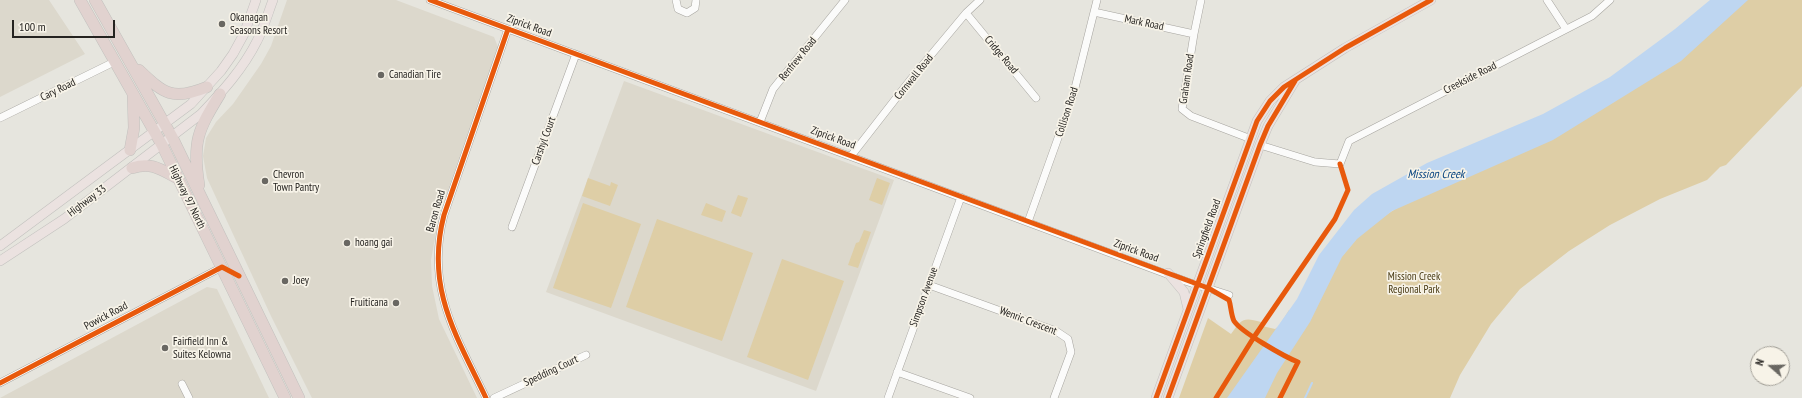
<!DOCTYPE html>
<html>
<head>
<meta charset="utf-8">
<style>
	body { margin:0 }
	#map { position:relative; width:1802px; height:398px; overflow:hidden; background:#e6e5de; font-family:"PT Sans Narrow",sans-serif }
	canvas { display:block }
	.north { position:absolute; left:1750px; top:346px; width:40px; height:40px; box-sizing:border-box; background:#f7f3e8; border:1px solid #a3a098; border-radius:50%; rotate:290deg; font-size:11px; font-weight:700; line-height:16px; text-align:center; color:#252320 }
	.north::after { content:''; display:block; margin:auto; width:14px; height:18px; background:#696762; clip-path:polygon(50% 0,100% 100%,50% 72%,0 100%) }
	.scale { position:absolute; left:12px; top:20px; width:103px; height:18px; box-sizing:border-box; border:2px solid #252320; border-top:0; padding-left:5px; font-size:12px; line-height:14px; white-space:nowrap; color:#252320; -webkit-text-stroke:3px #f7f3e8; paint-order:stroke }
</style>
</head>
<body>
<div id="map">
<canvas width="1802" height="398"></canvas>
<div class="north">N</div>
<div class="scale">100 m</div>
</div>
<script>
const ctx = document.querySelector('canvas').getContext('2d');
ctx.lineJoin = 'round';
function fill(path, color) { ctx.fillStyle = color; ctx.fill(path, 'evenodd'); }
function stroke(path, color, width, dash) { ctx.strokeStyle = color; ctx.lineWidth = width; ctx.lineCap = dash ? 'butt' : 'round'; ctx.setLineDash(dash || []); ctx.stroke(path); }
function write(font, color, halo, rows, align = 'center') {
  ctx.font = font + ' "PT Sans Narrow",sans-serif'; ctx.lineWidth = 3.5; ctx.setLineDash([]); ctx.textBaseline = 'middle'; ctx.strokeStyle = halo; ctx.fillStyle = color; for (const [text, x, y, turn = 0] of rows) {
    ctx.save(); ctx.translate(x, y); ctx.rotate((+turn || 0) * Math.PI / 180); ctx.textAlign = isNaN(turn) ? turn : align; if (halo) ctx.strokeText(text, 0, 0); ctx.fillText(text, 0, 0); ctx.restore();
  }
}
const built = new Path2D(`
	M 0,0 L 49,0 L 85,54 L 0,97 Z
	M 287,0 L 396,0 L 494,37 L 498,47 L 439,216 L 431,260 L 432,286 L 439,319 L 477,398 L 312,398 L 271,316 L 207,178 L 203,156 L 206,138 L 216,122 L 233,104 L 261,64 L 271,46 Z
	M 624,81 L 894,180 L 816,391 L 546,292 Z
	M 207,287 L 217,289 L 269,398 L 0,398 Z`);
const green = new Path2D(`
	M 1746,0 L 1802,0 L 1802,86 L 1726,165 L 1720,167 L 1707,180 L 1660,199 L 1610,225 L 1569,251 L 1520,289 L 1491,324 L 1460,375 L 1450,398 L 1179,398 L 1208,318 L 1231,334 C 1242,319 1243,317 1261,322 L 1262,326 L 1275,329 L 1279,326 L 1289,310 L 1301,314 L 1326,275 L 1367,226 Z
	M 588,178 L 610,186 L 611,182 L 618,185 L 610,206 L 582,196 Z
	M 877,178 L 890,183 L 882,205 L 869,200 Z
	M 738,195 L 748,198 L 741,217 L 731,213 Z
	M 583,203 L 641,224 L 611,308 L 553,288 Z
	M 706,203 L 726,211 L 722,222 L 701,215 Z
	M 657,219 L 753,253 L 722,341 L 626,307 Z
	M 864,230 L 871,232 L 858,268 L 848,265 L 856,243 L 859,242 Z
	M 782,259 L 844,281 L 808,380 L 747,357 Z`);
const water = new Path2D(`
	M 1710,0 L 1748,0 L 1681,61 L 1553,140 L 1392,211 L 1357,239 L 1342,257 L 1310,322 L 1277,373 L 1265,398 L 1227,398 L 1297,299 L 1319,255 L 1354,210 L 1372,194 L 1427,163 L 1543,114 L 1610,77 L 1675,29 Z`);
const stream = new Path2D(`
	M 1305,398 L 1312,383`);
const minor = new Path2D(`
	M 430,0 L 1188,282 L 1229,295
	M 676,0 L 678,9 L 687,13 L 695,8 L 696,0
	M 1201,0 L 1194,34 L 1182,109 L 1191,116 L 1251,139
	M 1547,0 L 1566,29
	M 1094,12 L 1194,34
	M 966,13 L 1036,98
	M 0,118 L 116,61
	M 760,122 L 773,89 L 845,0
	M 1260,145 L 1315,162 L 1340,164 L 1349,141 L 1592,16 L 1610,0
	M 851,156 L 911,79 L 966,13 L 980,0
	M 1028,222 L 1073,96 L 1097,0
	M 512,227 L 576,54
	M 929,285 L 1056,331 L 1068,339 L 1071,352 L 1054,398
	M 897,372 L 970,398
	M 0,383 L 222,267
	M 182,384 L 189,398
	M 486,398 C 456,335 425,288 444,215 L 508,29
	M 494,398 L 586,355
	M 888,398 L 961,197`);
const major = new Path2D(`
	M 0,246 L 191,104 L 221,71 L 233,54 L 244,34 L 256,0
	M 0,261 L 64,219 L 201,114 C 222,92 243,69 257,41 C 264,28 268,13 273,0
	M 1168,273 L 1184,292 L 1188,309
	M 1156,398 L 1257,121 L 1270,101 L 1284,87 L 1345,48 L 1431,0
	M 1168,398 L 1260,145 L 1268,126 L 1295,81`);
const highway = new Path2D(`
	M 80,0 L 162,145 L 285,398
	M 95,0 L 172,137 L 299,398
	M 139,70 C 164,94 173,101 207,87
	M 130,150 L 134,128 L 133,95
	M 132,168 C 152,162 160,169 177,178
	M 199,185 C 192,142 198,130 220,94`);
const cycleway = new Path2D(`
	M 430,0 L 1208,288 L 1229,300 C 1231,306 1231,315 1234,321 C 1241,332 1285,357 1298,362 L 1280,398
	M 0,383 L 222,267 L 239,276
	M 486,398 C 456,335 425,288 444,215 L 508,29
	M 1156,398 L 1257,121 L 1270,101 L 1284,87 L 1345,48 L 1431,0
	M 1168,398 L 1260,145 L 1268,126 L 1295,81
	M 1216,398 L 1254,337 L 1335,219 L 1348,190 L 1340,164`);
const markers = [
	[222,24,4,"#696762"],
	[381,75,4,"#696762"],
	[265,181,4,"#696762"],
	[347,243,4,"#696762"],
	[285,281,4,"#696762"],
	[396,303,4,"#696762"],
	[165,348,4,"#696762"]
];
const poiNames = [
	["Okanagan",230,18],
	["Seasons Resort",230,31],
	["Canadian Tire",389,75],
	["Chevron",273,175],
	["Town Pantry",273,188],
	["hoang gai",355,243],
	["Joey",293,281],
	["Fruiticana",388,303,"right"],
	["Fairfield Inn &",173,342],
	["Suites Kelowna",173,355]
];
const streetNames = [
	["Mark Road",1144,23,12],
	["Ziprick Road",529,26,20],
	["Cridge Road",1001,55,50],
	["Renfrew Road",798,59,-51],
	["Cornwall Road",914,77,-51],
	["Creekside Road",1470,78,-27],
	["Graham Road",1187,79,-82],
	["Cary Road",58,90,-26],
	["Collison Road",1067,112,-72],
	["Ziprick Road",833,138,20],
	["Carshyl Court",544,141,-70],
	["Highway 97 North",187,197,64],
	["Highway 33",87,201,-37],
	["Baron Road",436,211,-74],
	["Springfield Road",1207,229,-70],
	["Ziprick Road",1136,251,20],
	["Simpson Avenue",924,297,-70],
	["Powick Road",106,316,-28],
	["Wenric Crescent",1028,321,21],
	["Spedding Court",551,371,-25]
];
const parkNames = [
	["Mission Creek",1414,277],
	["Regional Park",1414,290]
];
const waterNames = [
	["Mission Creek",1436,175]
];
fill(built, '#dcd8cc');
fill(green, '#decea6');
fill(water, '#bed6f1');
stroke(stream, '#bed6f1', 2);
stroke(minor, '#a6a49f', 8);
stroke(major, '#c2c1be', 10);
stroke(highway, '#c2c1be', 12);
stroke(minor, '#fbfbfa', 7);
stroke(major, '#ebe2e0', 9);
stroke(highway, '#e1d2cf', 11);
stroke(cycleway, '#e8590c', 5);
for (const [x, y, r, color] of markers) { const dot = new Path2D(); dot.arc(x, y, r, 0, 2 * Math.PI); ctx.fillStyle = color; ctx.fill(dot); stroke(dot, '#f7f3e8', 1.5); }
write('11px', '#252320', '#f7f3e8', poiNames, 'left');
write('11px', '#252320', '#f7f3e8', streetNames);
write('11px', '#483a13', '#f7f3e8', parkNames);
write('italic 12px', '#0a4682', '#f7f3e8', waterNames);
</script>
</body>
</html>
